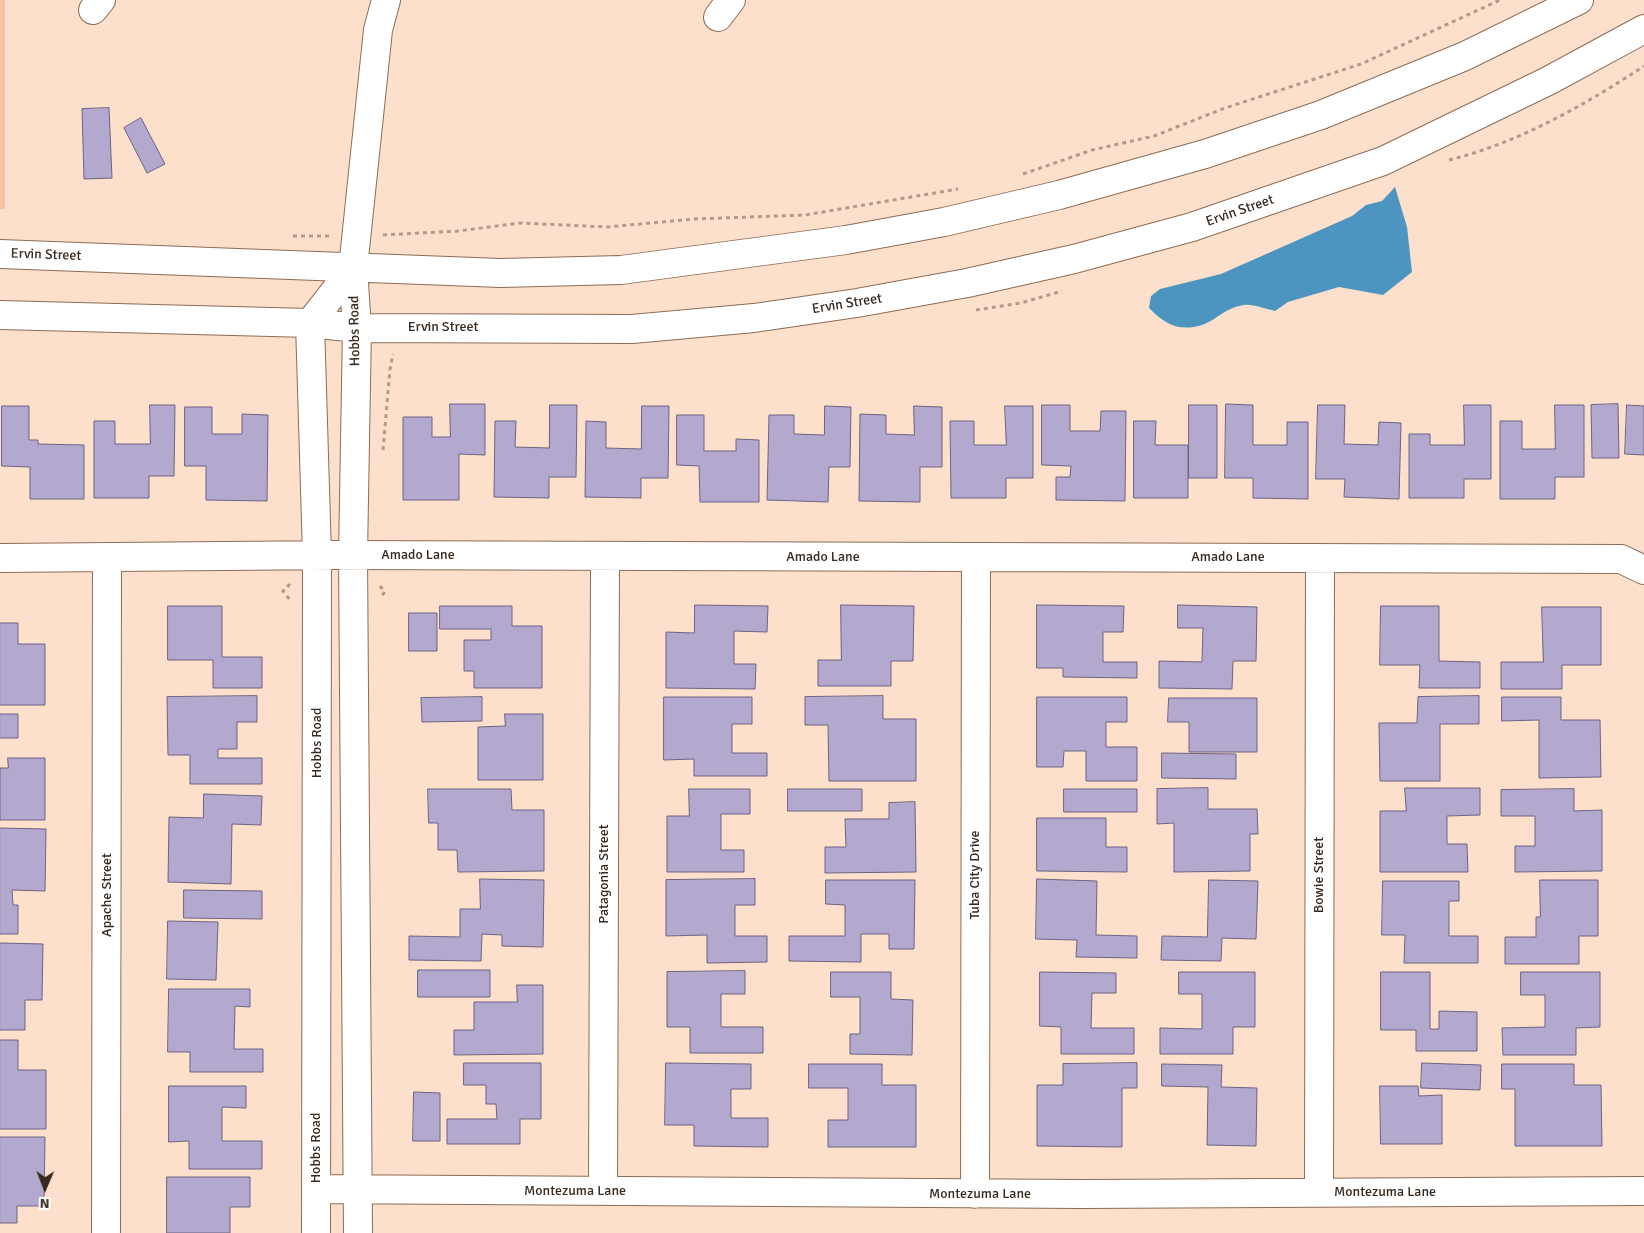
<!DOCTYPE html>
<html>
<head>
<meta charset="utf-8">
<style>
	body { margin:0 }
	#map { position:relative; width:1644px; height:1233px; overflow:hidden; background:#fde0cc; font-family:Signika,sans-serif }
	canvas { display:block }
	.north { position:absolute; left:20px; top:1163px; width:50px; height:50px; -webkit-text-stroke:4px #fff; paint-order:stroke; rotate:181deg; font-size:14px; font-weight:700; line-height:20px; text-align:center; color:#36291f }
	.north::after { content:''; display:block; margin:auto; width:18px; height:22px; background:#36291f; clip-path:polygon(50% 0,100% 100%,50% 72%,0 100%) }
</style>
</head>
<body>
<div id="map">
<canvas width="1644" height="1233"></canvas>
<div class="north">N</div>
</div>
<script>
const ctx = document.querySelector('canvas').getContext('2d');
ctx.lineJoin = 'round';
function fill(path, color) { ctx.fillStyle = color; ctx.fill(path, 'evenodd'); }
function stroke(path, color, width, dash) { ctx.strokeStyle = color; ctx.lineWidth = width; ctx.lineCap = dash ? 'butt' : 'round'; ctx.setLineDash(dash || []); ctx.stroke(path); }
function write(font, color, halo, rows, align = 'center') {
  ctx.font = font + ' Signika,sans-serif'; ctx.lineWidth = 4; ctx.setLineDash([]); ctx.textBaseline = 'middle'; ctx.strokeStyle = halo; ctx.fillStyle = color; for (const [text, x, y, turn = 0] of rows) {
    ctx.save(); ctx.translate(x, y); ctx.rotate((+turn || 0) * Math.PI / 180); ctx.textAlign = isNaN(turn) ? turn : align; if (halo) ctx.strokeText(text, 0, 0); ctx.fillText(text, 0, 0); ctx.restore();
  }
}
const green = new Path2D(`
	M 0,0 L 5,0 L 5,209 L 0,209 Z`);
const water = new Path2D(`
	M 1395,187 L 1407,227 L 1412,272 L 1383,295 L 1339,287 L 1288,302 L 1275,311 C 1266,309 1253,304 1244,305 C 1224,308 1217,320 1202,325 C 1178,332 1165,324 1149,308 L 1151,296 L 1160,289 L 1221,274 L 1352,216 L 1366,205 L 1382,201 Z`);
const building = new Path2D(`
	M 109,108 L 112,178 L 84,179 L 82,109 Z
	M 141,118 L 165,164 L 147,173 L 124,128 Z
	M 450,404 L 485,404 L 485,455 L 459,454 L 459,500 L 403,500 L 403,417 L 432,417 L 432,437 L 450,437 Z
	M 1226,404 L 1253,405 L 1253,445 L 1287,445 L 1287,422 L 1308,422 L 1308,499 L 1253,498 L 1253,478 L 1225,478 Z
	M 1618,404 L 1619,458 L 1592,458 L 1591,405 Z
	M 150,405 L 175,405 L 174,476 L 149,476 L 149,498 L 94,498 L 94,421 L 115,421 L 115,444 L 150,444 Z
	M 550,405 L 577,405 L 576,477 L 549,477 L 549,498 L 494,497 L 495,421 L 516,421 L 515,447 L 549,448 Z
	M 1042,405 L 1070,405 L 1070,431 L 1100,431 L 1101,411 L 1126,411 L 1125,501 L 1056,500 L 1056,477 L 1070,477 L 1071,466 L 1042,465 Z
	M 1189,405 L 1217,405 L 1217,478 L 1189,478 Z
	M 1318,405 L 1345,405 L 1344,444 L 1378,445 L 1379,422 L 1401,423 L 1399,499 L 1344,497 L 1345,479 L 1316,479 Z
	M 1464,405 L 1491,405 L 1491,479 L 1464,479 L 1464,498 L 1409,498 L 1409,434 L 1430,434 L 1430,445 L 1464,445 Z
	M 1555,405 L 1584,405 L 1584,477 L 1555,477 L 1555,499 L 1500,499 L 1500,421 L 1522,421 L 1522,449 L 1555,449 Z
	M 1627,405 L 1644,406 L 1644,455 L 1625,454 Z
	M 2,406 L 29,406 L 29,440 L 38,440 L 38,444 L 84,445 L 84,499 L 30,499 L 30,467 L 2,466 Z
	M 642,406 L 669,406 L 668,478 L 641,478 L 641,498 L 585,497 L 586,421 L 606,422 L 606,448 L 641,449 Z
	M 825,406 L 851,407 L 850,467 L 829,467 L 828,502 L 767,500 L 769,415 L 794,415 L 794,434 L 824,435 Z
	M 914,406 L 942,407 L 942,467 L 920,467 L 920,502 L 859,501 L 860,414 L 886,415 L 886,434 L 914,435 Z
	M 1005,406 L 1033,406 L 1033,478 L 1006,478 L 1006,498 L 951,498 L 950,421 L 974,421 L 974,445 L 1006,445 Z
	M 185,407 L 212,407 L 212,434 L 242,434 L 242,414 L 268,415 L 267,501 L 206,500 L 206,466 L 185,466 Z
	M 677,415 L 704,415 L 704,451 L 736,451 L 736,439 L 759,440 L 759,502 L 700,502 L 699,466 L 677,465 Z
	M 1134,421 L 1156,421 L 1155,445 L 1188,445 L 1188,498 L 1134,498 Z
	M 695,605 L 768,606 L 767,632 L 734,631 L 734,664 L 756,664 L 755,689 L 666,688 L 666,632 L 694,633 Z
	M 841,605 L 914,606 L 913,661 L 891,661 L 891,686 L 818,686 L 818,660 L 841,660 Z
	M 1037,605 L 1124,606 L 1123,632 L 1103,632 L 1103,662 L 1137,662 L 1137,678 L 1063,677 L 1063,668 L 1037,668 Z
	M 1178,605 L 1257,607 L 1256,661 L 1233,661 L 1232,689 L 1159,688 L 1159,661 L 1202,662 L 1203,628 L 1178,628 Z
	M 168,606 L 222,606 L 222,657 L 262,657 L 262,688 L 213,688 L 213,660 L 168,660 Z
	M 440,606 L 512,606 L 512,626 L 542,626 L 542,688 L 474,688 L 474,671 L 464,671 L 464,640 L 491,640 L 491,629 L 440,629 Z
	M 1381,606 L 1439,606 L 1439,661 L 1480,662 L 1480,688 L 1419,688 L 1420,665 L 1380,665 Z
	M 1542,607 L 1601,607 L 1601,665 L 1562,665 L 1562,689 L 1501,689 L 1501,662 L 1543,662 Z
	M 409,613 L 437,613 L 437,651 L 409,651 Z
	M 0,623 L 18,623 L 18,644 L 45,644 L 45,705 L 0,705 Z
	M 257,696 L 257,722 L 237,722 L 237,749 L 218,749 L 218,758 L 262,758 L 262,784 L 190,784 L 190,755 L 168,755 L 167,697 Z
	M 883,696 L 883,719 L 916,719 L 916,781 L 829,781 L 828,725 L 805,725 L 805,697 Z
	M 1479,696 L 1479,724 L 1440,724 L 1440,781 L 1380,781 L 1379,723 L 1417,723 L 1418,697 Z
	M 482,697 L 482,721 L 422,722 L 421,698 Z
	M 664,697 L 752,697 L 752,724 L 732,724 L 732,753 L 767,753 L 767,776 L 694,776 L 694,759 L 664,760 Z
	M 1037,697 L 1127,697 L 1127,722 L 1106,722 L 1106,747 L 1137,747 L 1137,781 L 1086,781 L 1086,751 L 1064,751 L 1063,767 L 1037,767 Z
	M 1502,697 L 1561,697 L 1561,720 L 1600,720 L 1601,777 L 1539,778 L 1539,720 L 1502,721 Z
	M 1169,698 L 1257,698 L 1257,752 L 1189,752 L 1189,722 L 1168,722 Z
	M 0,714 L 18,714 L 18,738 L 0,738 Z
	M 505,714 L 543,714 L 543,780 L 478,780 L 478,727 L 505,726 Z
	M 1162,753 L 1236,754 L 1236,779 L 1162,778 Z
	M 8,758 L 45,758 L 45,820 L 0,820 L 0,768 L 8,768 Z
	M 1208,788 L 1208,809 L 1257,809 L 1258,834 L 1250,834 L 1250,871 L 1174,872 L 1174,823 L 1157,824 L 1157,789 Z
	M 1405,788 L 1480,788 L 1480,815 L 1447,816 L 1447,844 L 1467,844 L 1468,872 L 1380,872 L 1380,811 L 1406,811 Z
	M 428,789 L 511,789 L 512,810 L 544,810 L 544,871 L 458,872 L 457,850 L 438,850 L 438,823 L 429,823 Z
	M 689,789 L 750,789 L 750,814 L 721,814 L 721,850 L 744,850 L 744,872 L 667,872 L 667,816 L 689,816 Z
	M 788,789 L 862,789 L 862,811 L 788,811 Z
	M 1064,789 L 1137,789 L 1137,812 L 1064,812 Z
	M 1574,789 L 1574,811 L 1602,810 L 1602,871 L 1515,872 L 1515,846 L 1535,846 L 1535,816 L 1501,816 L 1501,790 Z
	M 204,794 L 262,796 L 261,825 L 232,824 L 231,884 L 168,882 L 169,817 L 203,818 Z
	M 915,802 L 916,872 L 825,873 L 825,847 L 846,847 L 845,819 L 889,819 L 889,803 Z
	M 1037,818 L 1106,818 L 1106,847 L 1127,847 L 1127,872 L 1037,871 Z
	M 0,828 L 46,829 L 45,891 L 12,890 L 13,905 L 18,905 L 18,934 L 0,934 Z
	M 480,879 L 544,880 L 543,947 L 502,946 L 502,935 L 482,934 L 481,961 L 409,960 L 409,936 L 460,937 L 460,909 L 480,909 Z
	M 755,879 L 755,905 L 735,905 L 735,936 L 767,936 L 767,962 L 707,963 L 707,935 L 666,936 L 666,880 Z
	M 1037,879 L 1097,881 L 1096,935 L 1137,936 L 1137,958 L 1076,957 L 1077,940 L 1036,939 Z
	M 826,880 L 915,880 L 914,949 L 889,949 L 889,934 L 861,934 L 861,962 L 789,961 L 789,936 L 845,936 L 845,905 L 826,904 Z
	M 1209,880 L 1258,881 L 1256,939 L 1222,938 L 1221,961 L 1161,960 L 1162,936 L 1207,937 Z
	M 1540,880 L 1598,880 L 1598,936 L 1579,936 L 1579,964 L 1505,964 L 1505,937 L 1536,937 L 1536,917 L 1540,917 Z
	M 1383,881 L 1459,881 L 1459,901 L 1449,901 L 1449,936 L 1478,936 L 1478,963 L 1404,963 L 1405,935 L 1382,935 Z
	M 184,890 L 262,891 L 262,919 L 184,918 Z
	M 168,921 L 218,922 L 216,980 L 167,979 Z
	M 0,943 L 43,944 L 42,1000 L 25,1000 L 25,1030 L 0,1030 Z
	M 418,970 L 490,970 L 490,997 L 418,997 Z
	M 745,971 L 745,994 L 721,994 L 721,1027 L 763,1027 L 763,1053 L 690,1053 L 690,1027 L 667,1027 L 667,972 Z
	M 831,972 L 891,972 L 891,999 L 913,1000 L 912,1055 L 850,1054 L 850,1034 L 860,1034 L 860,997 L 831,997 Z
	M 1040,972 L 1116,973 L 1116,993 L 1092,993 L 1091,1028 L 1134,1028 L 1134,1054 L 1061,1054 L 1061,1027 L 1040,1026 Z
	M 1179,972 L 1255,972 L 1255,1027 L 1233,1027 L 1233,1054 L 1160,1054 L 1160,1028 L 1202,1029 L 1202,994 L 1179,994 Z
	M 1381,972 L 1430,972 L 1430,1029 L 1439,1029 L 1439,1011 L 1477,1012 L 1477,1051 L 1416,1051 L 1416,1030 L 1381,1030 Z
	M 1521,972 L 1600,972 L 1600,1027 L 1576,1028 L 1576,1055 L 1503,1055 L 1502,1028 L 1545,1027 L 1545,995 L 1521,995 Z
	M 517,985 L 543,985 L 543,1054 L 454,1055 L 454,1030 L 474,1030 L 474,1002 L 517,1002 Z
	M 169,989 L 250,989 L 250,1007 L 235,1006 L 234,1049 L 263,1049 L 263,1072 L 190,1072 L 190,1052 L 168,1052 Z
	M 0,1040 L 18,1040 L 18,1070 L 46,1070 L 46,1129 L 0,1129 Z
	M 464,1063 L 541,1063 L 541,1119 L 520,1119 L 520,1144 L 447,1144 L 447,1119 L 497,1119 L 496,1104 L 486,1104 L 486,1085 L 464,1085 Z
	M 666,1063 L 751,1064 L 751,1089 L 731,1089 L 731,1118 L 768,1118 L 768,1147 L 694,1146 L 694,1125 L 665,1125 Z
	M 1137,1063 L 1137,1088 L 1122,1088 L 1122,1147 L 1037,1146 L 1037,1085 L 1063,1085 L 1063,1064 Z
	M 1422,1063 L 1481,1065 L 1480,1090 L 1421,1088 Z
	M 809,1064 L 882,1064 L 882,1085 L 916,1085 L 916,1147 L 828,1147 L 828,1120 L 848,1120 L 848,1088 L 809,1088 Z
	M 1162,1064 L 1222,1065 L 1221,1087 L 1257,1088 L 1256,1146 L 1207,1145 L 1208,1087 L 1162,1086 Z
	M 1502,1064 L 1574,1064 L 1574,1085 L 1601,1085 L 1602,1146 L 1515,1146 L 1515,1089 L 1502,1089 Z
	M 169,1086 L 246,1086 L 246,1108 L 222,1107 L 222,1141 L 262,1141 L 262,1169 L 189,1169 L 189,1141 L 169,1142 Z
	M 1380,1086 L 1418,1086 L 1419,1096 L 1442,1095 L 1442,1144 L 1381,1144 Z
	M 414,1092 L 440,1093 L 440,1141 L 413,1141 Z
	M 0,1137 L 45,1137 L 44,1206 L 17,1206 L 17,1223 L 0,1223 Z
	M 167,1177 L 250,1177 L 250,1207 L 230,1207 L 230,1233 L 167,1233 Z`);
const path = new Path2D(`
	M 1449,160 C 1518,143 1585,105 1644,66
	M 1023,174 L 1092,150 L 1154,136 L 1225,108 L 1361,64 L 1500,0
	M 383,235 L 458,231 L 521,223 L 607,227 L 694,219 L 805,215 L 958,189
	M 293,236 L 332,236
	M 976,310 L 1021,303 L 1062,291
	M 383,450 L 390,369 L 393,354
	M 290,584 L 283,591 L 290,600
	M 380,586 L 385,592 L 381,596`);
const minor = new Path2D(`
	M 93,10 L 101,0
	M 718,17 L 731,0
	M 0,254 L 501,273 L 621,270 L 846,240 L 944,222 L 1059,195 L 1205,154 L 1321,115 L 1465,56 L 1579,0
	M 0,315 L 310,323 L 357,328 L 632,329 L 754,318 L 857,303 L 967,283 L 1074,259 L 1192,227 L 1383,161 L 1548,81 L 1644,29
	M 0,558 L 336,555 L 1621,559 L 1644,570
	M 316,1189 L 1083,1194 L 1644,1191
	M 603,1191 L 605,557
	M 1319,1192 L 1320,558
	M 975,1194 L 976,557
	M 106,1233 L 107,558
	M 316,1233 L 317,555 L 310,323 L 353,268
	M 358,1233 L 353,555 L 357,328 L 353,268 L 378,30 L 386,0`);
const streetNames = [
	["Ervin Street",1240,211,-19],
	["Ervin Street",46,255,2],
	["Ervin Street",847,304,-9],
	["Ervin Street",443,327],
	["Hobbs Road",355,331,-91],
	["Amado Lane",418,555],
	["Amado Lane",823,557],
	["Amado Lane",1228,557],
	["Hobbs Road",317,743,-90],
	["Patagonia Street",604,874,-90],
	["Tuba City Drive",975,875,-90],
	["Bowie Street",1319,875,-90],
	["Apache Street",107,895,-90],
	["Hobbs Road",316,1148,-90],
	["Montezuma Lane",575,1191],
	["Montezuma Lane",1385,1192],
	["Montezuma Lane",980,1194]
];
fill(green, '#f3c5a4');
fill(water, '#4d95c1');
fill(building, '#b3a9ce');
stroke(building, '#6c6283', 1);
stroke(minor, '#8c6c55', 30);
stroke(path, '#b19a8a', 3, [4, 4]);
stroke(minor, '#fff', 28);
write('14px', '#36291f', '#fff', streetNames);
</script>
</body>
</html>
